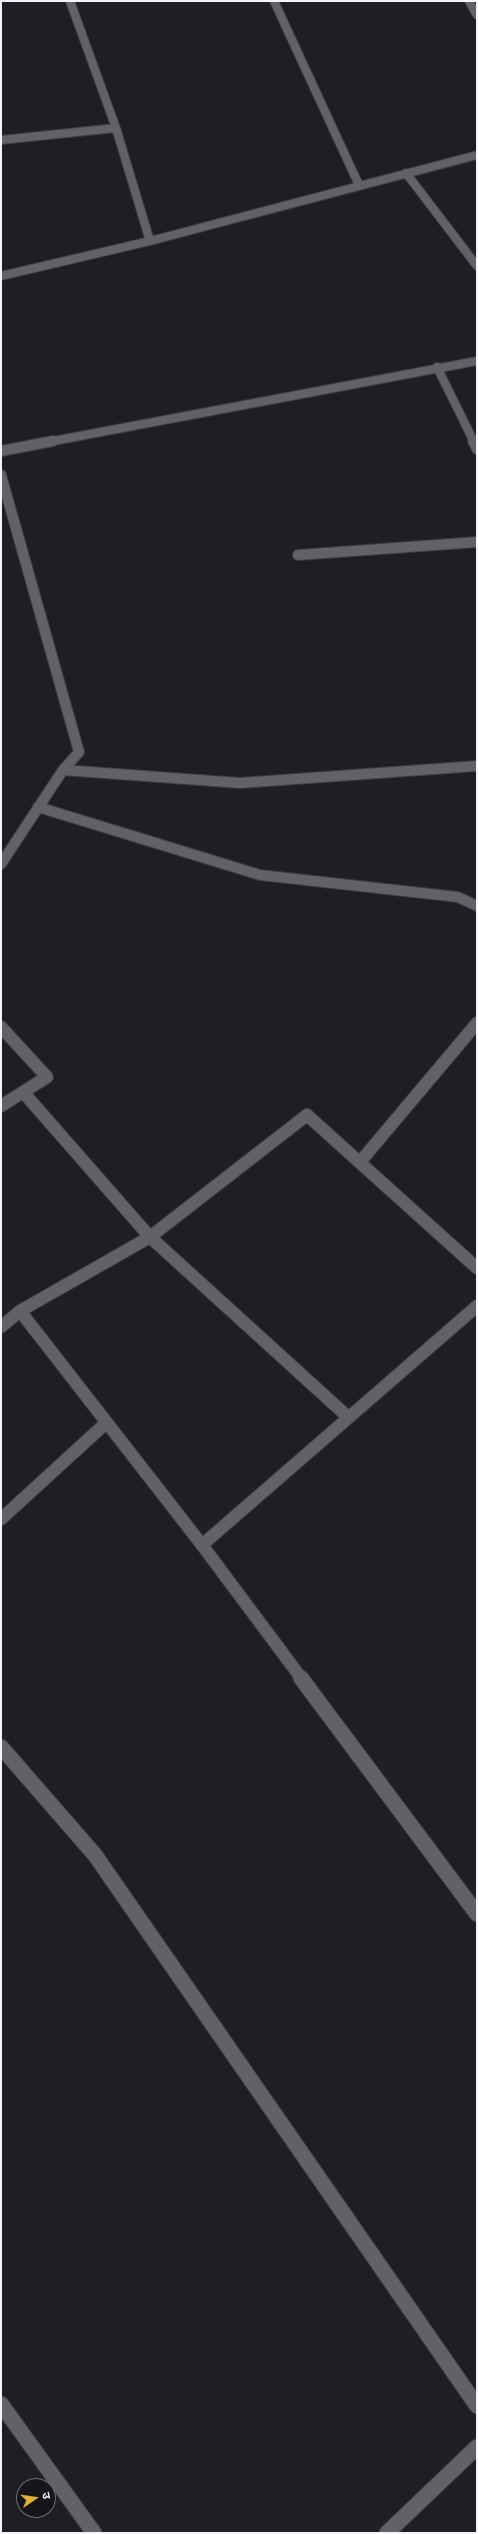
<!DOCTYPE html>
<html>
<head>
<meta charset="utf-8">
<style>
	body { margin:0 }
	#map { position:relative; width:478px; height:2534px; overflow:hidden; background:#1f1e24; font-family:Inter,"Noto Sans Devanagari",sans-serif }
	canvas { display:block }
	.frame { position:absolute; inset:0; border:2px solid #f4f3f7; pointer-events:none }
	.north { position:absolute; left:16px; top:2478px; width:40px; height:40px; box-sizing:border-box; background:#16151a; border:1px solid #6f6e72; border-radius:50%; rotate:77deg; font-size:11px; font-weight:700; line-height:16px; text-align:center; color:#f4f3f7 }
	.north::after { content:''; display:block; margin:auto; width:14px; height:18px; background:#e0b034; clip-path:polygon(50% 0,100% 100%,50% 72%,0 100%) }
</style>
</head>
<body>
<div id="map">
<canvas width="478" height="2534"></canvas>
<div class="frame"></div>
<div class="north">उ</div>
</div>
<script>
const ctx = document.querySelector('canvas').getContext('2d');
ctx.lineJoin = 'round';
function stroke(path, color, width, dash) { ctx.strokeStyle = color; ctx.lineWidth = width; ctx.lineCap = dash ? 'butt' : 'round'; ctx.setLineDash(dash || []); ctx.stroke(path); }
const minorFar3 = new Path2D(`
	M 70,1 L 116,128 L 150,241
	M 274,1 L 359,185
	M 469,1 L 477,15
	M 1,140 L 116,128
	M 406,173 L 477,266
	M 1,276 L 150,241 L 477,155
	M 437,367 L 474,442
	M 48,442 L 477,361`);
const minorFar2 = new Path2D(`
	M 473,441 L 477,449
	M 1,451 L 53,441
	M 1,475 L 79,752 L 63,770 L 1,864
	M 298,555 L 477,542
	M 63,770 L 240,783 L 477,766
	M 38,807 L 260,875 L 458,897 L 477,906`);
const minorFar1 = new Path2D(`
	M 1,1027 L 47,1077 L 1,1106
	M 23,1092 L 150,1237 L 348,1417
	M 360,1162 L 477,1023
	M 20,1311 L 202,1545 L 302,1679
	M 1,1327 L 20,1311 L 150,1237 L 307,1115 L 477,1268
	M 1,1519 L 106,1423
	M 202,1545 L 477,1306`);
const minor = new Path2D(`
	M 301,1678 L 477,1914
	M 1,1747 L 95,1855 L 477,2406
	M 1,2404 L 94,2533
	M 387,2533 L 477,2447`);
stroke(minorFar3, '#3d3c40', 10);
stroke(minorFar2, '#3d3c40', 12);
stroke(minorFar1, '#3d3c40', 14);
stroke(minor, '#3d3c40', 17);
stroke(minorFar3, '#626167', 8);
stroke(minorFar2, '#626167', 10);
stroke(minorFar1, '#626167', 12);
stroke(minor, '#626167', 15);
</script>
</body>
</html>
